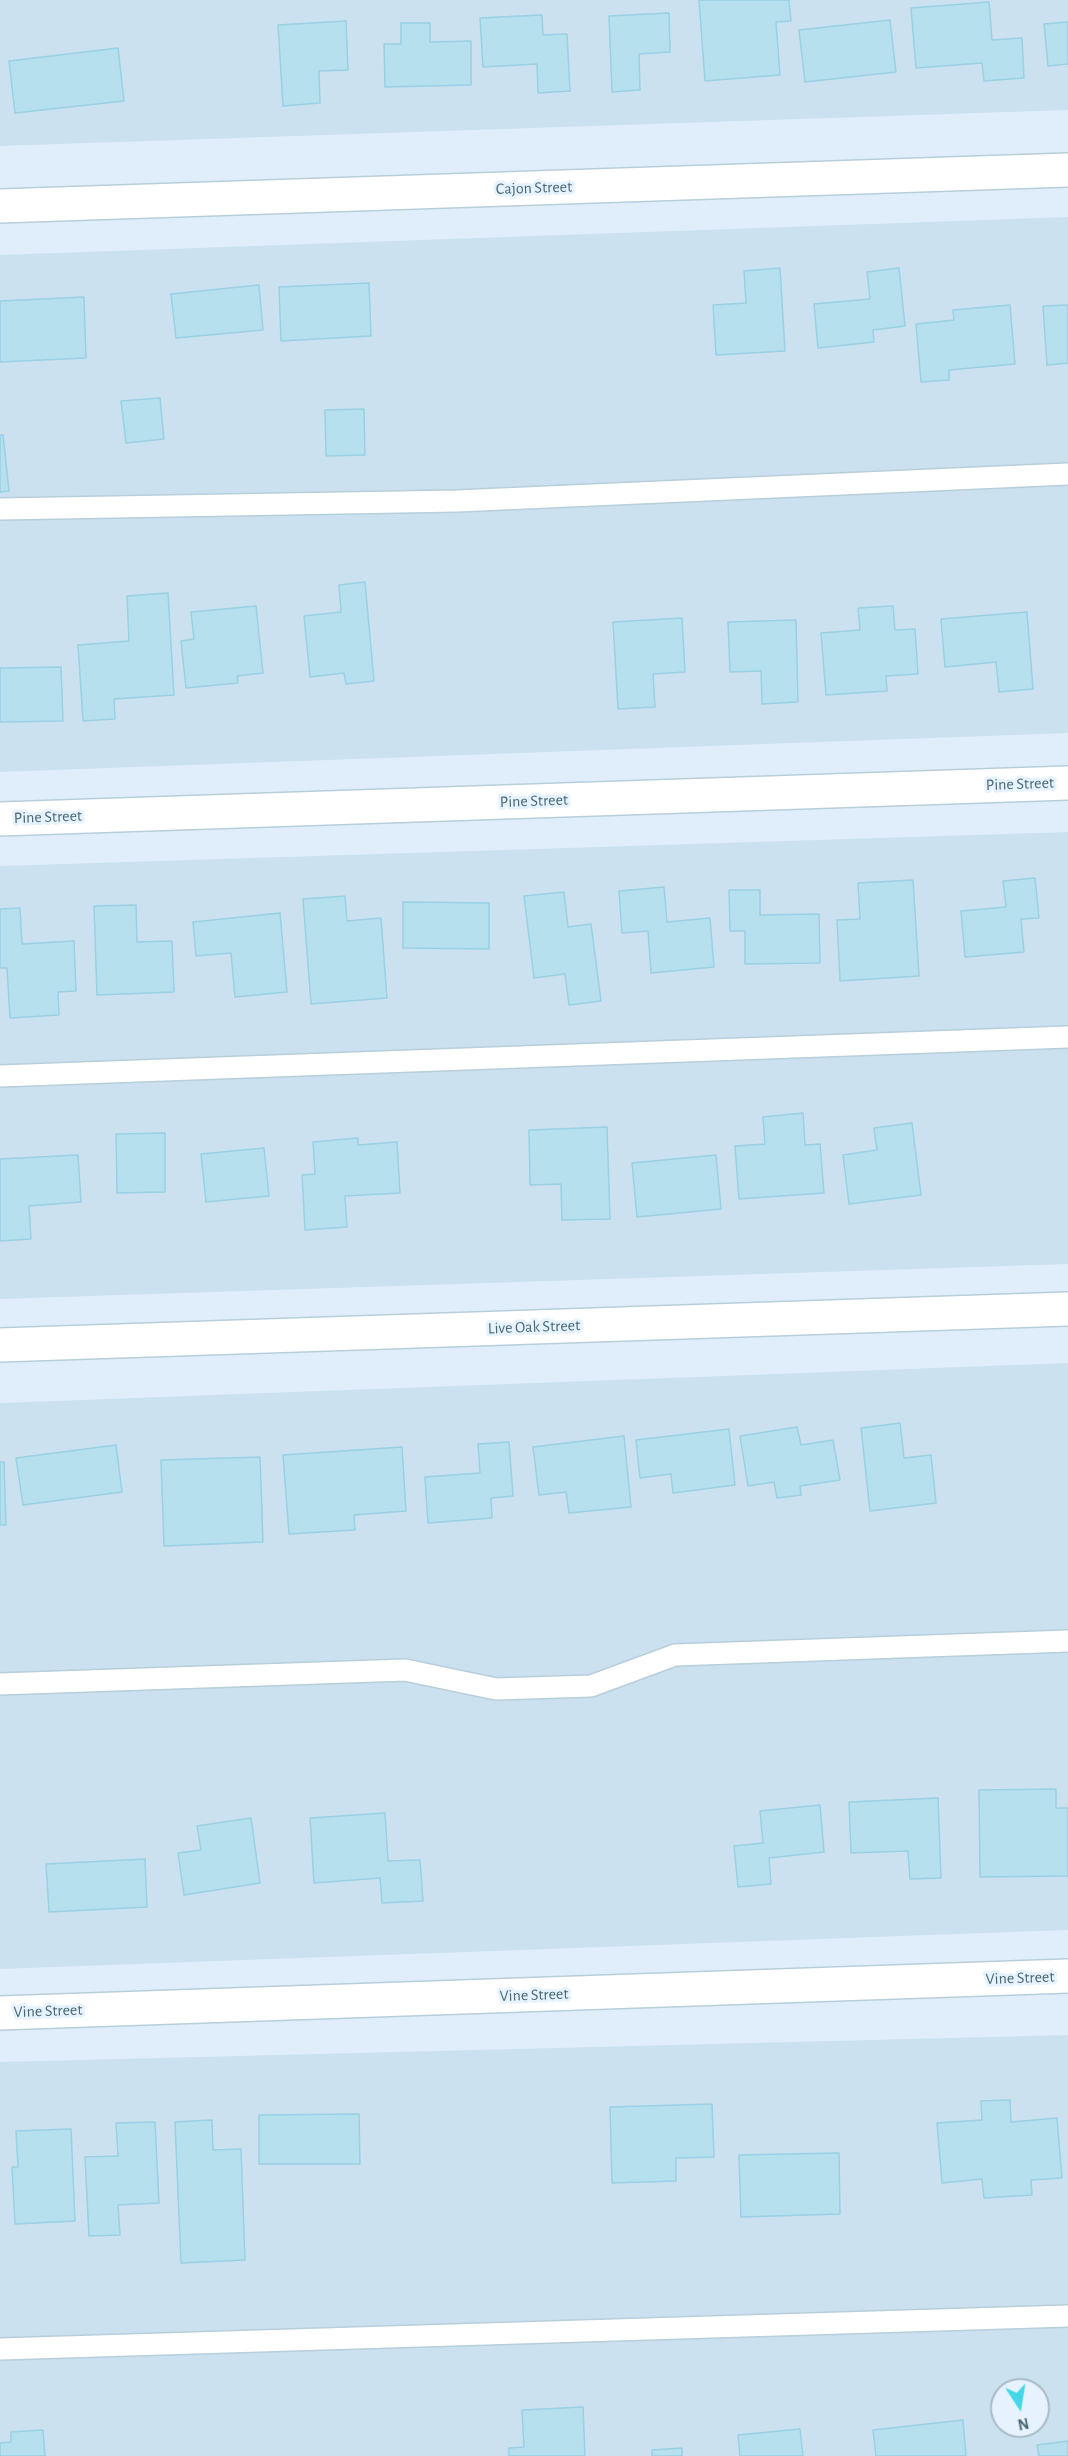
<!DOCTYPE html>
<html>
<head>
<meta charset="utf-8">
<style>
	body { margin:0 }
	#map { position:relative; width:1068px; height:2456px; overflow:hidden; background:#e0eefc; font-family:"Alegreya Sans",sans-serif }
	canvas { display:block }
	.north { position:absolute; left:990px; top:2378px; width:60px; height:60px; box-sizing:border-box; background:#e6f3ff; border:2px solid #a7bbc7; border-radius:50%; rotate:168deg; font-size:16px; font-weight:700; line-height:24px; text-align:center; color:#486872 }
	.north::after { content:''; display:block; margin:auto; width:21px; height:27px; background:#44d7e7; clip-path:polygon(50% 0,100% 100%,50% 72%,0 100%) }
</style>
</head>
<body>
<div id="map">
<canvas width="1068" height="2456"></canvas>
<div class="north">N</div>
</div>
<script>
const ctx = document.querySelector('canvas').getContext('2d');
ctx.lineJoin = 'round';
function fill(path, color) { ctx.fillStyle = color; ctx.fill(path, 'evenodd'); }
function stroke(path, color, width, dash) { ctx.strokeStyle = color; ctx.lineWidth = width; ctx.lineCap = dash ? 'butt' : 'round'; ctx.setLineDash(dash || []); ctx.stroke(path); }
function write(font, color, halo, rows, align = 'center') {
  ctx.font = font + ' "Alegreya Sans",sans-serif'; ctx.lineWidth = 6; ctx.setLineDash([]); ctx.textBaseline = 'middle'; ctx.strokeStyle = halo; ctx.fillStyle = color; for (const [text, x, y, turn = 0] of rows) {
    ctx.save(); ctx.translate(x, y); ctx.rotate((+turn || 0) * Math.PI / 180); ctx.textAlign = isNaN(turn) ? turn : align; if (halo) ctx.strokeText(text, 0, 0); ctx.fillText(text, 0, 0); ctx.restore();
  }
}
const residential = new Path2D(`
	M 0,0 L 1068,0 L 1068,110 L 0,146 Z
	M 1068,217 L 1068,733 L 0,772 L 0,255 Z
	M 1068,832 L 1068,1264 L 0,1299 L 0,866 Z
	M 1068,1363 L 1068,1930 L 0,1969 L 0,1403 Z
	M 1068,2035 L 1068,2456 L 0,2456 L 0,2062 ZM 1002,2390 L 1038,2390 L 1038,2426 L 1002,2426 Z`);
const building = new Path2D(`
	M 699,0 L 789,0 L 791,21 L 776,22 L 780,75 L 705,81 Z
	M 989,2 L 992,40 L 1022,38 L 1024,78 L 984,81 L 982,63 L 916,68 L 911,8 Z
	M 669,13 L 670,52 L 639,54 L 640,90 L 612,92 L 609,16 Z
	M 542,15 L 543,35 L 567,34 L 570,91 L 538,93 L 537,64 L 483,67 L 480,18 Z
	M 890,20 L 896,72 L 805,82 L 799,30 Z
	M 346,21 L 348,70 L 319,71 L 320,103 L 283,106 L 278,25 Z
	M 1068,22 L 1068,64 L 1048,66 L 1044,24 Z
	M 401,23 L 430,23 L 430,42 L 471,41 L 471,85 L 385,87 L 384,44 L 401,44 Z
	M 118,48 L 124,101 L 15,113 L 9,61 Z
	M 780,268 L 785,351 L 716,355 L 713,305 L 746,303 L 744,271 Z
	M 899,268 L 905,326 L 873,330 L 874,342 L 818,348 L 814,304 L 870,299 L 867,272 Z
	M 369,283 L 371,336 L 281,341 L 279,287 Z
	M 259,285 L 263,330 L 176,338 L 171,294 Z
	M 84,297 L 86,358 L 0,362 L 0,301 Z
	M 1010,305 L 1015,364 L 949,370 L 949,380 L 921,382 L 916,324 L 954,320 L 953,310 Z
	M 1068,305 L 1068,363 L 1047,365 L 1043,306 Z
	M 160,398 L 164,439 L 126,443 L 121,401 Z
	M 364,409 L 365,455 L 326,456 L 325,410 Z
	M 0,435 L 3,435 L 9,491 L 0,492 Z
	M 365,582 L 374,681 L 346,684 L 344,673 L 310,677 L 304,616 L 341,612 L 339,585 Z
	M 168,593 L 174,695 L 114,699 L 115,719 L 83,721 L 78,645 L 129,641 L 127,596 Z
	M 256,606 L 263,673 L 237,676 L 238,683 L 186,688 L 181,641 L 194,639 L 191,612 Z
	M 893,606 L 895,630 L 915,629 L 918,674 L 886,676 L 887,691 L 826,695 L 821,633 L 860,630 L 858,608 Z
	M 1027,612 L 1033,689 L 999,692 L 996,662 L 945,667 L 941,619 Z
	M 682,618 L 685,672 L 653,674 L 655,707 L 618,709 L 613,622 Z
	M 796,620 L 798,702 L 762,704 L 761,671 L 730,672 L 728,622 Z
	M 61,667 L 63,721 L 0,722 L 0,668 Z
	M 1035,878 L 1039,918 L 1021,919 L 1024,952 L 965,957 L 961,911 L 1006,907 L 1003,881 Z
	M 913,880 L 919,976 L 840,981 L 837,920 L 860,919 L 858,883 Z
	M 664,887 L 667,922 L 710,918 L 714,967 L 651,973 L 648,931 L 622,933 L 619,891 Z
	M 729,890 L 760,890 L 760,915 L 819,914 L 820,963 L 745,964 L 745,931 L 730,931 Z
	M 564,892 L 568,927 L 591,924 L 601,1001 L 569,1005 L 565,974 L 534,978 L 524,896 Z
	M 345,896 L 347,921 L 381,918 L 387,998 L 311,1004 L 303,899 Z
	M 403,902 L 489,903 L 489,949 L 403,948 Z
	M 136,905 L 137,942 L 172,941 L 174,992 L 97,995 L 94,906 Z
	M 20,908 L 22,944 L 74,941 L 76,991 L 58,992 L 59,1015 L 10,1018 L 7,968 L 0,968 L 0,909 Z
	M 280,913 L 287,992 L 235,997 L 231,953 L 196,956 L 193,922 Z
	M 803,1113 L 805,1145 L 820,1144 L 824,1193 L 739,1199 L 735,1146 L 765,1144 L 763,1117 Z
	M 912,1123 L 921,1195 L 849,1204 L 843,1155 L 877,1150 L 874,1128 Z
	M 607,1127 L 610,1219 L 562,1220 L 561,1184 L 530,1185 L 529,1130 Z
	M 165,1133 L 165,1192 L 117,1193 L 116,1134 Z
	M 358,1138 L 358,1145 L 397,1142 L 400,1193 L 345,1196 L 347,1227 L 305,1230 L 302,1175 L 315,1174 L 313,1142 Z
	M 264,1148 L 269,1196 L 206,1202 L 201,1154 Z
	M 78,1155 L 81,1202 L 29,1206 L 31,1239 L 0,1241 L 0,1159 Z
	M 716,1155 L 721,1209 L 637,1217 L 632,1163 Z
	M 900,1423 L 904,1458 L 931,1455 L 936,1503 L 870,1511 L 861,1428 Z
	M 797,1427 L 801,1445 L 833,1440 L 840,1480 L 800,1486 L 801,1495 L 777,1498 L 774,1482 L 748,1486 L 740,1436 Z
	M 729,1429 L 735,1485 L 673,1493 L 671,1474 L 640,1478 L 636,1440 Z
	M 624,1436 L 631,1507 L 569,1513 L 566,1492 L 539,1495 L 533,1447 Z
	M 509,1442 L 513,1496 L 491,1498 L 492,1518 L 428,1523 L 425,1477 L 480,1473 L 478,1444 Z
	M 116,1445 L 122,1492 L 23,1505 L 16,1458 Z
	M 402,1447 L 406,1511 L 354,1515 L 355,1530 L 289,1534 L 283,1455 Z
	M 260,1457 L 263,1542 L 164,1546 L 161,1460 Z
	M 0,1462 L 4,1462 L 6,1525 L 0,1525 Z
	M 1056,1789 L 1056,1808 L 1068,1808 L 1068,1876 L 980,1877 L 979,1790 Z
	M 938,1798 L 941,1878 L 910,1879 L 908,1851 L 851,1853 L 849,1802 Z
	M 820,1805 L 824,1852 L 769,1858 L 771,1884 L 738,1887 L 734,1846 L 763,1843 L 760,1811 Z
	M 385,1813 L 388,1861 L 420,1860 L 423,1901 L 382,1903 L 380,1878 L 314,1883 L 310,1818 Z
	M 251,1818 L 260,1883 L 184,1895 L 178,1853 L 201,1850 L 197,1826 Z
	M 145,1859 L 147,1907 L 49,1912 L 46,1864 Z
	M 1010,2100 L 1011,2122 L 1057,2118 L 1062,2178 L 1031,2180 L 1032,2195 L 984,2198 L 982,2179 L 942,2183 L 937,2123 L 982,2120 L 981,2101 Z
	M 712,2104 L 714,2157 L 676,2158 L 676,2181 L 612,2183 L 610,2107 Z
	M 359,2114 L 360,2164 L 259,2164 L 259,2115 Z
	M 212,2120 L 213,2150 L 241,2149 L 245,2260 L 181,2263 L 175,2122 Z
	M 155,2122 L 159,2203 L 118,2205 L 120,2235 L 89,2236 L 85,2157 L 118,2156 L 116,2123 Z
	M 71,2129 L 75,2221 L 15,2224 L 12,2167 L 18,2167 L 16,2131 Z
	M 839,2153 L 840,2214 L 741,2217 L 739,2155 Z
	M 583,2407 L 585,2456 L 509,2456 L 509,2448 L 524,2447 L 522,2410 Z
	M 963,2420 L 966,2456 L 876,2456 L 873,2430 Z
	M 800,2429 L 803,2456 L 740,2456 L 738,2435 Z
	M 43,2430 L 45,2456 L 0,2456 L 0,2443 L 11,2442 L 11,2432 Z
	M 1068,2441 L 1068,2456 L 1039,2456 L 1037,2445 Z
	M 682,2448 L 682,2456 L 652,2456 L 652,2450 Z`);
const lane = new Path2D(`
	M 0,509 L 457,501 L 1068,474
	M 0,1076 L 1068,1037
	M 0,1684 L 405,1670 L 496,1689 L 591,1686 L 675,1655 L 1068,1641
	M 0,2349 L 1068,2316`);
const street = new Path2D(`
	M 0,206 L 1068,170
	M 0,819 L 1068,783
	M 0,1345 L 1068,1309
	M 0,2013 L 1068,1976`);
const streetNames = [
	["Cajon Street",534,188,-2],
	["Pine Street",1020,784,-2],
	["Pine Street",534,801,-2],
	["Pine Street",48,817,-2],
	["Live Oak Street",534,1327,-2],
	["Vine Street",1020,1978,-2],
	["Vine Street",534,1995,-2],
	["Vine Street",48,2011,-2]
];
fill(residential, '#cce1f0');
fill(building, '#b6e0ee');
stroke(building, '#98d0e4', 1.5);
stroke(lane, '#b7cedb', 24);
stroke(street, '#b7cedb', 36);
stroke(lane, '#fff', 21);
stroke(street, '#fff', 33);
write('16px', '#486872', '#e6f3ff', streetNames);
</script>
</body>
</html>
